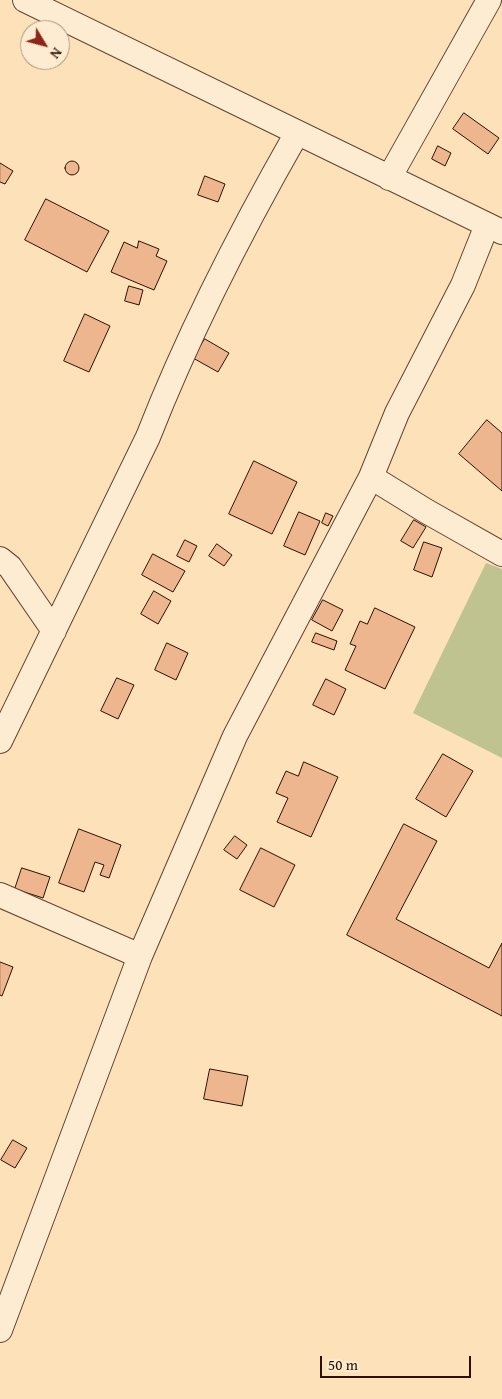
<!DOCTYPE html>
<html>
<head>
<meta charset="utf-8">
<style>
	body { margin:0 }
	#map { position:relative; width:502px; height:1399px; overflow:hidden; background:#fce1b9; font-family:"Gentium Book Plus",serif }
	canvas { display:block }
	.north { position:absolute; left:20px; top:20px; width:50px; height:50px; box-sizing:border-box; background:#fdecd2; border:1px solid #aa947e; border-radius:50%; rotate:127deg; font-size:14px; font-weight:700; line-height:20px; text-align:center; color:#2e0f01 }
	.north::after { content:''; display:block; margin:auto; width:18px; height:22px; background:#8f2418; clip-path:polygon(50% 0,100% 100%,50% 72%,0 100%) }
	.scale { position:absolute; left:320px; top:1356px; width:151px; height:22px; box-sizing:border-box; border:2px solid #2e0f01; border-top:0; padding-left:6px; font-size:15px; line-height:18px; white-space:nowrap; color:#2e0f01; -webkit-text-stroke:4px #fdecd2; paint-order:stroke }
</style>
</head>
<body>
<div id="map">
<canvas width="502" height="1399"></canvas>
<div class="north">N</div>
<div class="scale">50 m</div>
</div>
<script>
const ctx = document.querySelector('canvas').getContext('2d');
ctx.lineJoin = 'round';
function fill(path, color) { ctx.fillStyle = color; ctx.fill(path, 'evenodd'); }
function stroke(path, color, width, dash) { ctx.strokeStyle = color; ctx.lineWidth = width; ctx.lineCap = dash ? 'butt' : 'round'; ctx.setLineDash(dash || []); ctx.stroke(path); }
const green = new Path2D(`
	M 486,563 L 502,569 L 502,758 L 413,713 Z`);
const building = new Path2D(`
	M 464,113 L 499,138 L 488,154 L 453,129 Z
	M 438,146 L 451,153 L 445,166 L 432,159 Z
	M65 168a7 7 0 1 1 14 0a7 7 0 1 1-14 0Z
	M 0,163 L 13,171 L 5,184 L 0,182 Z
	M 205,176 L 225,184 L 218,202 L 198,195 Z
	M 46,199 L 109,231 L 87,272 L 25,240 Z
	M 139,241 L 159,249 L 156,256 L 167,261 L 154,290 L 111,272 L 124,242 L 137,248 Z
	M 129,286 L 143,290 L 139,305 L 125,301 Z
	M 85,314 L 110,326 L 89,372 L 64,361 Z
	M 205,339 L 229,353 L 218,372 L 193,358 Z
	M 487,420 L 502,433 L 502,491 L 459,454 Z
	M 254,461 L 297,482 L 272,534 L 229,514 Z
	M 299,512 L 320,521 L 305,555 L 284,546 Z
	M 326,513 L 333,516 L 328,526 L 322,523 Z
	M 414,520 L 426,527 L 413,548 L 401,541 Z
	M 185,540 L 197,546 L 189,562 L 177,556 Z
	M 424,542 L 442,548 L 432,577 L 414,570 Z
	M 217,544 L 232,555 L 224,566 L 209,556 Z
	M 153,554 L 185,571 L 173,592 L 142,575 Z
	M 154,591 L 171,601 L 158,624 L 141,614 Z
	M 323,600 L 343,610 L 332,631 L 312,620 Z
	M 375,608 L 415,627 L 385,689 L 345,670 L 356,646 L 350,644 L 360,621 L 367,624 Z
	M 316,633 L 337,641 L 334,650 L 312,642 Z
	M 167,643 L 188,653 L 176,680 L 155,670 Z
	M 117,678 L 134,685 L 118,719 L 101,711 Z
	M 326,679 L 346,689 L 334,715 L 313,705 Z
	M 443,754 L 473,771 L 446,817 L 416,799 Z
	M 304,762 L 338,777 L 311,837 L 277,822 L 288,798 L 276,793 L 286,771 L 298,776 Z
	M 404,824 L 437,841 L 396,919 L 489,968 L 502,943 L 502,1016 L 347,935 Z
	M 79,829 L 121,845 L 109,878 L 100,875 L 104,865 L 95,862 L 84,892 L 59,883 Z
	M 235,836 L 247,845 L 237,859 L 224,850 Z
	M 261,848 L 295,865 L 274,907 L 240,890 Z
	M 22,868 L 50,877 L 43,898 L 15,889 Z
	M 0,962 L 13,967 L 2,996 L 0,995 Z
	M 210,1069 L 248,1076 L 242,1106 L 204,1099 Z
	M 13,1140 L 27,1148 L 15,1168 L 1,1160 Z`);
const minor = new Path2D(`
	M 25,0 L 502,232
	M 389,178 L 489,0
	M 487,225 L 463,285 L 397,413 L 371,477 L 426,511 L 502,554
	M 0,559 L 10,567 L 54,631
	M 0,741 L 148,437 C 189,332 241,231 297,133
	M 0,895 L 140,956
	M 0,1330 L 140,956 L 235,736 L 371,477`);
fill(green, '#bec390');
fill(building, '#eeb68e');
stroke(building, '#2e0f01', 1);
stroke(minor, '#62442f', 26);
stroke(minor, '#fdecd2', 24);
</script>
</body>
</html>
